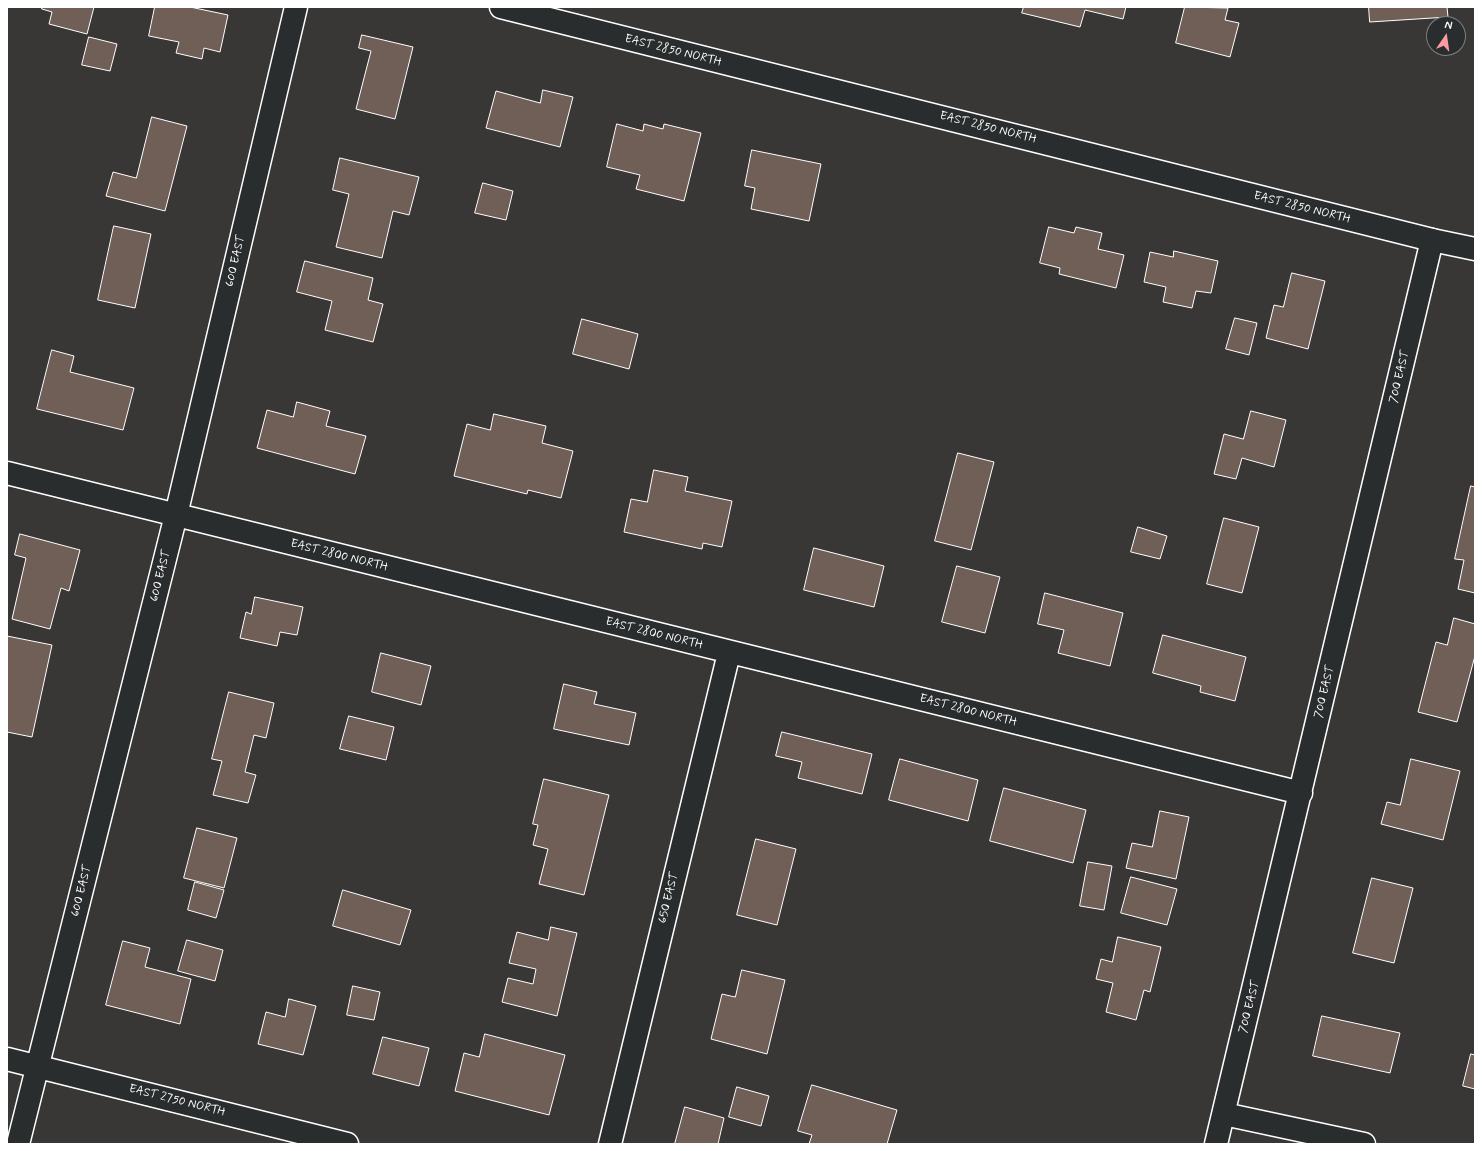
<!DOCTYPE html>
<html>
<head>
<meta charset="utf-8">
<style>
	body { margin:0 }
	#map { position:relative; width:1482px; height:1151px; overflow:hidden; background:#383736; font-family:Mynerve,sans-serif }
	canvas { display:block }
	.frame { position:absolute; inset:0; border:8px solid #fff; pointer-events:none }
	.north { position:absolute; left:1426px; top:16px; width:40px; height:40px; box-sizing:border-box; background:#2a2d2e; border:1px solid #7f8182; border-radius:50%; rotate:13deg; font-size:11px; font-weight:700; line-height:16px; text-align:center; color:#fff }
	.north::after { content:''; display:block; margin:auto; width:14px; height:18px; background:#ff9aa2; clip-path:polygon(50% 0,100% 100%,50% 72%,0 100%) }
</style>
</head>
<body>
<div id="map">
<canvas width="1482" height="1151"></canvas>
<div class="frame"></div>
<div class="north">N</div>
</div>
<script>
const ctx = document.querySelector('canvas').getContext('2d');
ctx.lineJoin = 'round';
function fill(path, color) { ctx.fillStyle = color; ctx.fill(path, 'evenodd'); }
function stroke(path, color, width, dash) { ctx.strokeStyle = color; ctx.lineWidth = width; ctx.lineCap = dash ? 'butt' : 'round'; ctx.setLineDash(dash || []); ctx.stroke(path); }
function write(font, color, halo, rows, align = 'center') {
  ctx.font = font + ' Mynerve,sans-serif'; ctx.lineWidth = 3; ctx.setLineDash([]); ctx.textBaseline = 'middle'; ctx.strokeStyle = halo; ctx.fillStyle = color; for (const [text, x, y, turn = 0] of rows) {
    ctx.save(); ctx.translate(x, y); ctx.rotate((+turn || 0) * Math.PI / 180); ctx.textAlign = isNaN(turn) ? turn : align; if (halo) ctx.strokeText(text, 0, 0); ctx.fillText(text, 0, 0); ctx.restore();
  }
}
const building = new Path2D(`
	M 42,7 L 94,7 L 87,34 L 49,24 L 52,12 L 42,9 Z
	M 155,7 L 190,7 L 228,15 L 220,52 L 204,48 L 202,59 L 176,53 L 179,42 L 149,36 Z
	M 1024,7 L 1126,7 L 1123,19 L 1085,10 L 1080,27 L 1022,13 Z
	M 1185,7 L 1228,8 L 1225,20 L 1239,23 L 1230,57 L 1176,43 Z
	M 1369,7 L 1447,7 L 1448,17 L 1370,22 Z
	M 362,35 L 413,47 L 395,119 L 356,109 L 371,51 L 359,48 Z
	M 89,37 L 117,44 L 110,71 L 82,65 Z
	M 543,90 L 573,97 L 560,147 L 486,128 L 496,91 L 540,103 Z
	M 152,117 L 187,126 L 165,211 L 106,196 L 113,172 L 136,178 Z
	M 617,124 L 643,131 L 644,124 L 663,129 L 664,124 L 701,133 L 684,201 L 636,189 L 640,175 L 607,167 Z
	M 752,150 L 821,164 L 809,221 L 751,209 L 755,188 L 745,186 Z
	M 340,158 L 419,177 L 409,215 L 393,211 L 382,258 L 336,247 L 349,194 L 333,190 Z
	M 483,183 L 513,191 L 506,220 L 475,213 Z
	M 114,226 L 151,234 L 135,308 L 98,300 Z
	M 1049,227 L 1074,233 L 1076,227 L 1102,233 L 1098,249 L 1124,255 L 1116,288 L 1059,274 L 1060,268 L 1040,263 Z
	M 1174,251 L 1218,261 L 1211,293 L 1196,291 L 1192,308 L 1163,302 L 1166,287 L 1144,282 L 1150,252 L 1173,257 Z
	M 305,261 L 373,278 L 368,300 L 383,304 L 373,342 L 325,330 L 332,301 L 297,292 Z
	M 1292,273 L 1325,281 L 1308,349 L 1266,338 L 1274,305 L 1283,307 Z
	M 1235,318 L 1257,323 L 1249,355 L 1226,349 Z
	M 582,319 L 638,334 L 629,369 L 573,354 Z
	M 52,350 L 74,356 L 70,372 L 134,388 L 123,430 L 37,409 Z
	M 297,402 L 330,411 L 326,426 L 366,436 L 355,474 L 257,448 L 267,410 L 293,417 Z
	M 1251,411 L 1286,420 L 1274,467 L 1242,458 L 1236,479 L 1214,474 L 1224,434 L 1243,439 Z
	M 494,414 L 546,426 L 542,443 L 573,451 L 561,498 L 528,490 L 527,494 L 454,476 L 467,424 L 490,430 Z
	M 958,453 L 994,462 L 971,550 L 935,541 Z
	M 654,470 L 688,477 L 685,491 L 732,501 L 722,547 L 703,543 L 702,549 L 624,532 L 631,499 L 647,502 Z
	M 1471,486 L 1475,487 L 1475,593 L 1458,589 L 1464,560 L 1455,559 Z
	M 1224,518 L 1259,527 L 1242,593 L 1207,584 Z
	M 1138,527 L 1167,536 L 1160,559 L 1131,552 Z
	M 20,534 L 80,550 L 69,591 L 61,588 L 50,629 L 12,619 L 26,558 L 15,555 Z
	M 814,548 L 884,566 L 874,607 L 804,590 Z
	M 957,566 L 1000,577 L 985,633 L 942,622 Z
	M 1045,593 L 1123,613 L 1110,666 L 1058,653 L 1064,630 L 1038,624 Z
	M 255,597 L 303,607 L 297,635 L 280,632 L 277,646 L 240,638 L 246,612 L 251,614 Z
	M 1454,618 L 1475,624 L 1475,656 L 1457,722 L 1418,712 L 1436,642 L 1447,645 Z
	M 1163,635 L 1246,657 L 1235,701 L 1200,692 L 1201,686 L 1153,673 Z
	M 7,636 L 52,645 L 32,737 L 7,732 Z
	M 381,653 L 431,666 L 421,705 L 372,692 Z
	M 564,684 L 597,692 L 594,704 L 636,713 L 629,745 L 554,729 Z
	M 229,692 L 274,703 L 266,738 L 254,735 L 245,772 L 256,775 L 248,803 L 213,795 L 222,761 L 212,759 Z
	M 349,716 L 394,727 L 386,760 L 340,749 Z
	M 782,732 L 872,754 L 862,794 L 798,778 L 802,762 L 776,756 Z
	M 900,759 L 978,780 L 968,821 L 889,800 Z
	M 1411,759 L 1460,771 L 1443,840 L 1381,824 L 1387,802 L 1400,805 Z
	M 544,779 L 609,795 L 584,895 L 539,884 L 548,849 L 533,845 L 538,825 L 533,824 Z
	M 1004,788 L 1086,810 L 1073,863 L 990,841 Z
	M 1160,811 L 1189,817 L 1176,879 L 1126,868 L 1132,843 L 1152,847 Z
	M 197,828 L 237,838 L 224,888 L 184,878 Z
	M 756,839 L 796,849 L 777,925 L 737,915 Z
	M 1088,862 L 1112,866 L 1104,910 L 1080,906 Z
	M 1131,877 L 1177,889 L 1167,925 L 1121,913 Z
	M 1372,878 L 1413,888 L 1394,963 L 1353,953 Z
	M 195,882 L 224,890 L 216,918 L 188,910 Z
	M 343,890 L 411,910 L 400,945 L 333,926 Z
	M 551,927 L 577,933 L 557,1016 L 502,1002 L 508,978 L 533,984 L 536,969 L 509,963 L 517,932 L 548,940 Z
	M 1118,937 L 1161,947 L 1150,992 L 1144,990 L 1136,1020 L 1106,1012 L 1113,983 L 1096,979 L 1101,959 L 1112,962 Z
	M 187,940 L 223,950 L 215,981 L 178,971 Z
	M 123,941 L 150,948 L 145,967 L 191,979 L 180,1024 L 106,1005 Z
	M 742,970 L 785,980 L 767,1054 L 711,1039 L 722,994 L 735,997 Z
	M 353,986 L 380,992 L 374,1020 L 347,1015 Z
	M 289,999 L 316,1006 L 303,1055 L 258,1044 L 266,1012 L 285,1017 Z
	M 1322,1016 L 1400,1033 L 1390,1073 L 1313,1056 Z
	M 485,1034 L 565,1055 L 549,1115 L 455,1091 L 464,1053 L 479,1057 Z
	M 383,1037 L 429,1048 L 419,1086 L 373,1074 Z
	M 1471,1054 L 1475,1055 L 1475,1089 L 1463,1086 Z
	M 812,1085 L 897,1110 L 887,1144 L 809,1144 L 812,1135 L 798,1131 Z
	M 737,1087 L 769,1096 L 761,1126 L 729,1117 Z
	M 685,1107 L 724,1118 L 718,1144 L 675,1144 Z`);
const minor = new Path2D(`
	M 7,473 L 1301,793
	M 7,1059 L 347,1144
	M 1224,1114 L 1364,1144
	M 18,1144 L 176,515 L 296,7
	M 610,1144 L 729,653
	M 1216,1144 L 1432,240`);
const tertiary = new Path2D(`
	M 501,7 L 1432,240 L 1475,249`);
const streetNames = [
	["EAST 2850 NORTH",673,51,14],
	["EAST 2850 NORTH",988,128,14],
	["EAST 2850 NORTH",1302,208,14],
	["600 EAST",236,261,-77],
	["700 EAST",1400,377,-77],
	["EAST 2800 NORTH",339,556,14],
	["600 EAST",161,576,-76],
	["EAST 2800 NORTH",654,634,14],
	["700 EAST",1325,692,-77],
	["EAST 2800 NORTH",968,711,14],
	["600 EAST",82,891,-76],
	["650 EAST",669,898,-76],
	["700 EAST",1250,1007,-76],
	["EAST 2750 NORTH",177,1101,14]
];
fill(building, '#705f57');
stroke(building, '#fff', 1);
stroke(minor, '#fff', 25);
stroke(tertiary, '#fff', 25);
stroke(minor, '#2a2d2e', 22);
stroke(tertiary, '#2a2d2e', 22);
write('12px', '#fff', '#2a2d2e', streetNames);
</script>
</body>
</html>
